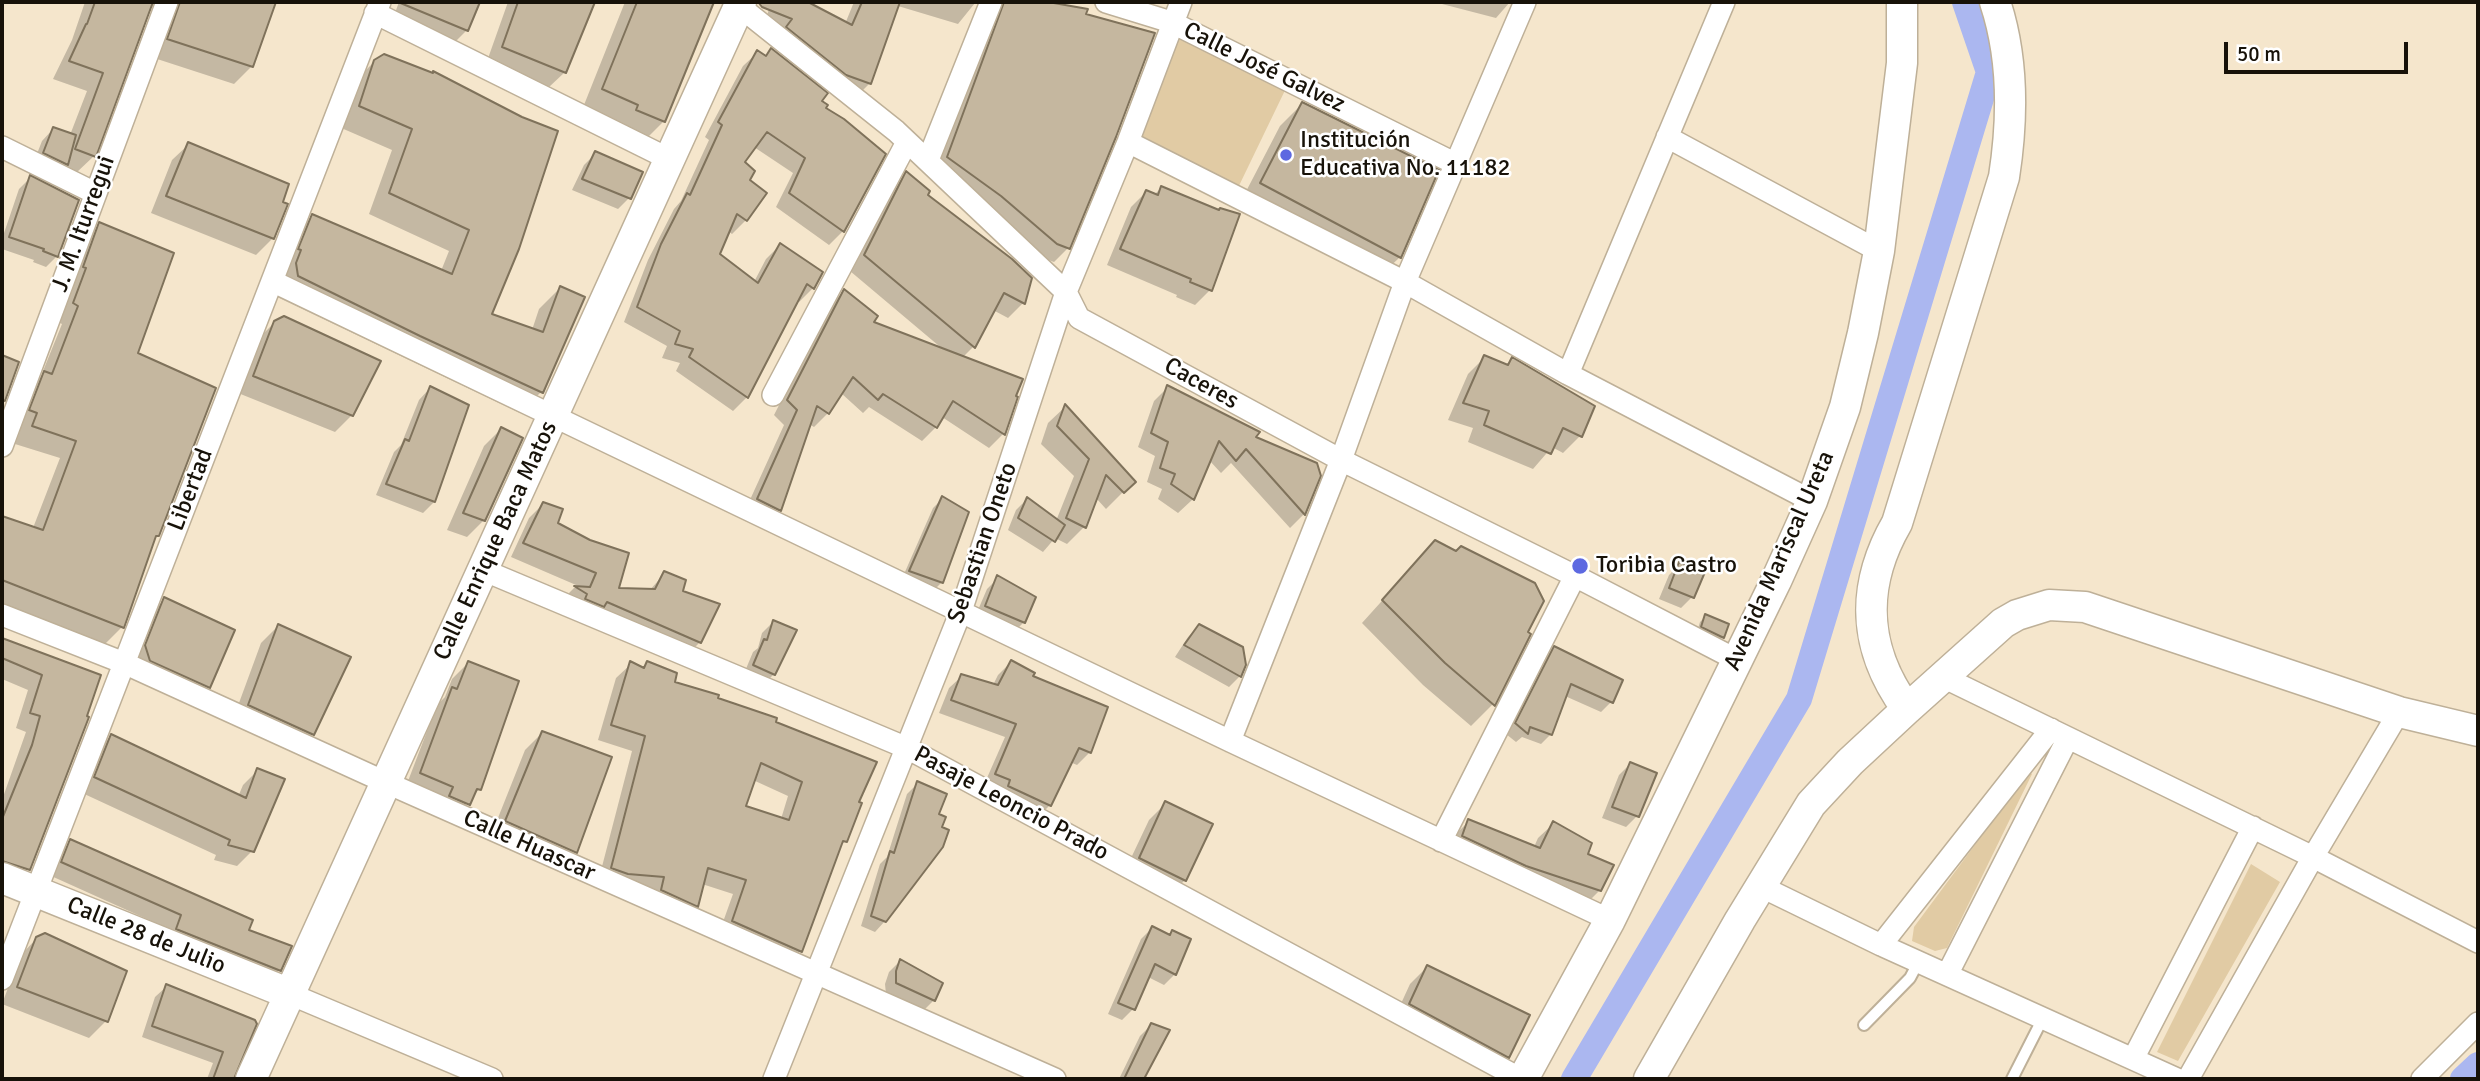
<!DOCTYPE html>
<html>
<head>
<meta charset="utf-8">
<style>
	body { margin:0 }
	#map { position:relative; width:2480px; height:1081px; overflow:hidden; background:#f5e6cc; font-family:Signika,sans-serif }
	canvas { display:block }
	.frame { position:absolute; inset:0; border:4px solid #171209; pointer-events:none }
	.scale { position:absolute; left:2224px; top:42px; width:184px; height:32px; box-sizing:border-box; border:4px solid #171209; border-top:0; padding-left:9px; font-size:21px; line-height:24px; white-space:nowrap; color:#171209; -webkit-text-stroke:5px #fff; paint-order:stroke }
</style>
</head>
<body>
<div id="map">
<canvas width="2480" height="1081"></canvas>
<div class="frame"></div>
<div class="scale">50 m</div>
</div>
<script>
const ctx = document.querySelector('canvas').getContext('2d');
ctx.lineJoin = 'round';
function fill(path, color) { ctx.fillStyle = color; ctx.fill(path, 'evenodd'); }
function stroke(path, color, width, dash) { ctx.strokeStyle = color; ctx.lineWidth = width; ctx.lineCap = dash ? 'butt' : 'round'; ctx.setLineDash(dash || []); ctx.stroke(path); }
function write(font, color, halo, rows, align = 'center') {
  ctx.font = font + ' Signika,sans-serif'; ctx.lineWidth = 5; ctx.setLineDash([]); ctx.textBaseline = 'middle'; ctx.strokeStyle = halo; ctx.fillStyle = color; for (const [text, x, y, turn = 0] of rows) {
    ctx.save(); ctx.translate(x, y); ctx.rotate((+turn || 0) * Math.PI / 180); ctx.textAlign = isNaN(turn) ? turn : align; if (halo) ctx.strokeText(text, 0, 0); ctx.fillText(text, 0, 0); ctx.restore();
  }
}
const green = new Path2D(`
	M 1171,22 L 1290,80 L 1235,194 L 1128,142 Z
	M 2029,772 L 2032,774 L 1947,948 L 1935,951 L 1912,941 L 1914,927 Z
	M 2251,864 L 2280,882 L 2178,1061 L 2157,1052 Z`);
const shadow = new Path2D(`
	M 85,2 L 275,2 L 252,66 L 234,84 L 151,57 L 154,7 L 149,7 L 94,156 L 76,173 L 33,164 L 42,141 L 53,129 L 70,135 L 87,91 L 53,79 L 72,40 Z
	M 399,2 L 478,2 L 467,30 L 450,47 L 391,24 Z
	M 508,2 L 593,2 L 565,72 L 548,88 L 486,64 Z
	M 625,2 L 712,2 L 664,121 L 643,142 L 582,110 Z
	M 774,2 L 804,2 L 845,24 L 854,2 L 981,2 L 975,3 L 958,24 L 898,6 L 870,83 L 855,98 L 763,28 L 770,6 Z
	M 995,2 L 1038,2 L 1086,10 L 1068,248 L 1054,262 L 1043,258 L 935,172 Z
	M 1443,2 L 1510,2 L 1496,18 L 1442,4 Z
	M 771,51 L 820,101 L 843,231 L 829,245 L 776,207 L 793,173 L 754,147 L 743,163 L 748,181 L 746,220 L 732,234 L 728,231 L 718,254 L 754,282 L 766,259 L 780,245 L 813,288 L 799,302 L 796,300 L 747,397 L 733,411 L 676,371 L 680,363 L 662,358 L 667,346 L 624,322 L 648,260 L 674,209 L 681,201 L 709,140 L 705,137 L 743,66 L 757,53 L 764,57 Z
	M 375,61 L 432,75 L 490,315 L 532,330 L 539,309 L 560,288 L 583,298 L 541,392 L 520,413 L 277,297 L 276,285 L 291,237 L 312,216 L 441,271 L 449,251 L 369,214 L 392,150 L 339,127 L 353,83 Z
	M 1302,104 L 1400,257 L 1377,279 L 1239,205 L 1280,126 Z
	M 189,144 L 273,238 L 256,255 L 151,213 L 172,160 Z
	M 595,154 L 629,198 L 618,209 L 572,190 L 584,165 Z
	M 907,174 L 925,196 L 1030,279 L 1023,303 L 1008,318 L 993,310 L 973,347 L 962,358 L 1016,398 L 1003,434 L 989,448 L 942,417 L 936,427 L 922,441 L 869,407 L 863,413 L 841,393 L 828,413 L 814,427 L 809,424 L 780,510 L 766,524 L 744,513 L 784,425 L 774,415 L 830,305 L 844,291 L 871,323 L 945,351 L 850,271 L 892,188 Z
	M 30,178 L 57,256 L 46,267 L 33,262 L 34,260 L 2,249 L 2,239 L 19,189 Z
	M 1161,188 L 1210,290 L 1195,305 L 1176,297 L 1177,295 L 1107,265 L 1131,207 L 1146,192 L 1154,195 Z
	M 100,224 L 136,354 L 158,535 L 153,540 L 122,627 L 104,645 L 2,604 L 2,517 L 33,528 L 60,458 L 15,444 L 20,431 L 13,428 L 26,391 L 41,376 L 62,324 L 56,321 L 82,242 Z
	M 275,322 L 352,415 L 335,432 L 238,393 L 257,340 Z
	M 1485,357 L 1506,365 L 1512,359 L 1580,436 L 1563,453 L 1552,447 L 1533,469 L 1468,442 L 1473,428 L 1448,420 L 1468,374 Z
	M 1168,387 L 1319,475 L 1304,514 L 1290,528 L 1231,463 L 1221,473 L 1209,460 L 1192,500 L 1178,513 L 1158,499 L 1162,489 L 1147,482 L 1155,456 L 1138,447 L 1154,401 Z
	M 430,388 L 467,406 L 434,502 L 423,513 L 376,495 L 394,452 L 401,445 L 419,400 Z
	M 1065,407 L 1133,482 L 1106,509 L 1096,498 L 1084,527 L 1067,544 L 1055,538 L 1043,552 L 1008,530 L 1016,510 L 1027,499 L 1056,521 L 1074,476 L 1041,444 L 1048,423 Z
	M 501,429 L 484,520 L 467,537 L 447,530 L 484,446 Z
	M 942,499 L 942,582 L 932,592 L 901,581 L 933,508 Z
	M 543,504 L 556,523 L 617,590 L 649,591 L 665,573 L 680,592 L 700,642 L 686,656 L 561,601 L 574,588 L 583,588 L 511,557 L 529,518 Z
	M 1435,542 L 1493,704 L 1471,726 L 1423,685 L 1362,623 Z
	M 1680,564 L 1692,597 L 1681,608 L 1659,599 L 1669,575 Z
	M 998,578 L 1024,622 L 1013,633 L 975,617 L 987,589 Z
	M 164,600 L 209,687 L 192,704 L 129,663 L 147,616 Z
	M 1705,617 L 1727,625 L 1722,637 L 1717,642 L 1697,632 L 1700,622 Z
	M 773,622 L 774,674 L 763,685 L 743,676 L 753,652 L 758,648 L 762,633 Z
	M 278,626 L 313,734 L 296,751 L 232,722 L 261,643 Z
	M 1199,626 L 1240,676 L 1229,687 L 1175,657 L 1188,637 Z
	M 2,640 L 99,676 L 28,869 L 13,885 L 2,880 L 2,800 L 26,732 L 16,728 L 28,690 L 2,679 Z
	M 1555,648 L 1611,702 L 1601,712 L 1565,696 L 1551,734 L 1541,744 L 1522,737 L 1516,742 L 1506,734 L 1545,658 Z
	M 1011,662 L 1031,677 L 1090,752 L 1077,765 L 1070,762 L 1050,805 L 1037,818 L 983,787 L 1005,737 L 939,713 L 949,688 L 962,676 L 993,685 L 998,675 Z
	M 468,663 L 479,789 L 453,820 L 405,789 L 437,705 L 445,697 L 452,679 Z
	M 647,663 L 672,683 L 774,723 L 857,803 L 845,841 L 839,848 L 800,951 L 786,966 L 718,936 L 733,894 L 702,884 L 697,906 L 683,920 L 598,882 L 632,751 L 598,740 L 616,678 L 631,664 L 642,669 ZM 753,780 L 788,796 L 781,819 L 743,807 Z
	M 542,733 L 576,852 L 559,869 L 490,838 L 525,750 Z
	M 111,736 L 238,797 L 243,785 L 258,770 L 252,851 L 237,866 L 214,860 L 216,855 L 80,792 L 96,751 Z
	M 1630,764 L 1637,816 L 1626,827 L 1602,818 L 1619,775 Z
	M 918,783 L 885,921 L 875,932 L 861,926 L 880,864 L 887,857 L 907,794 Z
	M 1166,803 L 1211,824 L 1185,880 L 1168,897 L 1123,875 L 1149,820 Z
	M 1469,821 L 1534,847 L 1538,838 L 1553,824 L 1586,855 L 1600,890 L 1585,905 L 1454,836 Z
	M 71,841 L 247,931 L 290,947 L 279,970 L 266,984 L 164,942 L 169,929 L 49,875 L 58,854 Z
	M 1152,928 L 1168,936 L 1173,932 L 1175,974 L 1164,985 L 1148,977 L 1133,1009 L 1122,1020 L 1108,1014 L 1141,939 Z
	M 37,938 L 106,1021 L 89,1038 L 2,1004 L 20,956 Z
	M 900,961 L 934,1000 L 923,1011 L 886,994 L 885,984 L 889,972 Z
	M 1427,967 L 1507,1057 L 1491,1073 L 1393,1021 L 1410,984 Z
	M 167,986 L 254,1021 L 233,1071 L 233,1079 L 207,1079 L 213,1063 L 142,1037 L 155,997 Z
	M 1151,1025 L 1167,1031 L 1142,1079 L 1119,1079 L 1140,1036 Z`);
const canal = new Path2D(`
	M 1574,1079 L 1799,699 L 1989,72 L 1965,2
	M 2463,1079 L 2478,1065`);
const building = new Path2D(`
	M 95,2 L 153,2 L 96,157 L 75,149 L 103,73 L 69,61 L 86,24 L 87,24 Z
	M 180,2 L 276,2 L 253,67 L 167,39 Z
	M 398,2 L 480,2 L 468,31 Z
	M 518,2 L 595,2 L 566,73 L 502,47 Z
	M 637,2 L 714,2 L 665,122 L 636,110 L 638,105 L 602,89 Z
	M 758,2 L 808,2 L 852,25 L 862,2 L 900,2 L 871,84 L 846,75 L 786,27 L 792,19 L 762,7 Z
	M 1004,2 L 1048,2 L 1088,9 L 1086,14 L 1155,33 L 1116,137 L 1070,249 L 1057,244 L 1001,196 L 947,157 Z
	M 771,48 L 828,93 L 822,101 L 828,105 L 826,108 L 844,119 L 886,154 L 844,232 L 789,193 L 805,158 L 767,132 L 745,162 L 755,171 L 750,180 L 767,193 L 747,221 L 737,214 L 720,254 L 758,283 L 780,243 L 823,272 L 814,289 L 807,284 L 748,398 L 689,357 L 693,349 L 675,344 L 680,331 L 637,307 L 661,244 L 687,193 L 690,195 L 722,125 L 718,122 L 757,50 L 766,56 Z
	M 384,54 L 433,73 L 433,71 L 522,117 L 558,131 L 519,249 L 492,314 L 543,332 L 560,286 L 585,297 L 543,393 L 420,336 L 298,276 L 296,263 L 301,250 L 298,249 L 312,214 L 452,274 L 469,230 L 389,193 L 412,129 L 359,106 L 374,60 Z
	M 1302,102 L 1439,170 L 1401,258 L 1260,183 Z
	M 53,127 L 76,135 L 68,165 L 43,153 Z
	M 188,142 L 289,184 L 283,202 L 288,204 L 274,239 L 166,196 Z
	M 595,151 L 643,172 L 631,199 L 582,179 Z
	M 906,171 L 930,191 L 928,195 L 1012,259 L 1032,278 L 1025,304 L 1004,293 L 975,348 L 864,255 Z
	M 30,175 L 79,200 L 58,257 L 43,251 L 44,249 L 9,237 Z
	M 1161,186 L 1219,210 L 1220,208 L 1240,214 L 1212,291 L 1190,282 L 1191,279 L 1120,249 L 1146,190 L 1158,195 Z
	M 99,222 L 174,253 L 138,353 L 216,388 L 159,536 L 156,536 L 124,628 L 2,580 L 2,516 L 43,530 L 76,441 L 32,426 L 37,413 L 29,410 L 44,371 L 52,374 L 78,306 L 73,303 L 86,268 L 83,267 Z
	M 844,289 L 878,316 L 874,322 L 1023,379 L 1016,396 L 1018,397 L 1005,435 L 953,401 L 937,428 L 883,394 L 878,400 L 853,377 L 829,414 L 817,406 L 781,511 L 757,499 L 797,410 L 787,400 Z
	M 284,316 L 381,361 L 353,416 L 253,376 L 274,321 Z
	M 2,355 L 19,362 L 5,401 L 2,400 Z
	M 1484,355 L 1508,365 L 1512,357 L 1595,406 L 1582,437 L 1563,428 L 1551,454 L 1484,425 L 1489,411 L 1463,403 Z
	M 1167,385 L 1260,432 L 1256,437 L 1317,463 L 1321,476 L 1305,515 L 1246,449 L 1236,461 L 1219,441 L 1194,500 L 1171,484 L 1175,474 L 1160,468 L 1168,442 L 1151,433 Z
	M 430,386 L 469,405 L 435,502 L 386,484 L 405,439 L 409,441 Z
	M 1065,404 L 1136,482 L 1124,493 L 1106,475 L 1086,528 L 1066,518 L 1089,459 L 1057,426 Z
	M 501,427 L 523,438 L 485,521 L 463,513 Z
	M 942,496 L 969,512 L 943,583 L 909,571 Z
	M 1027,497 L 1065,525 L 1055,542 L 1018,518 Z
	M 543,502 L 563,509 L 558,523 L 590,540 L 629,553 L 619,588 L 655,589 L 664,571 L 686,580 L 683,591 L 720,604 L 701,643 L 607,602 L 604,607 L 585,599 L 587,594 L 574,586 L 590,587 L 596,573 L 523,543 Z
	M 1435,540 L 1456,551 L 1461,546 L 1535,583 L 1544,601 L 1528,632 L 1531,634 L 1495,706 L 1445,663 L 1382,600 Z
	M 1679,562 L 1705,572 L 1694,598 L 1669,588 Z
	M 997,575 L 1036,597 L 1025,623 L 985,606 Z
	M 164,597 L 235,630 L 210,688 L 150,661 L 145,645 Z
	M 1705,614 L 1729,624 L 1724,638 L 1701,627 Z
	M 773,620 L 797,630 L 775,675 L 753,665 L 764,639 L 767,640 Z
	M 278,624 L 351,657 L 314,735 L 248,705 Z
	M 1199,624 L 1243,647 L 1246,665 L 1241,677 L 1184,645 Z
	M 2,638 L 101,675 L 87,716 L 89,717 L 30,870 L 2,861 L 2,819 L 32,745 L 40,716 L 30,713 L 42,675 L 2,658 Z
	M 1554,646 L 1623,680 L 1613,703 L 1571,684 L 1552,735 L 1530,727 L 1528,734 L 1515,723 Z
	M 1011,660 L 1035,673 L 1033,676 L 1108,707 L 1091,753 L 1079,748 L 1051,806 L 1008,786 L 1010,780 L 995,774 L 1016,724 L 951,700 L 961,674 L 998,685 Z
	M 468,661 L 519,681 L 481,790 L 477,789 L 470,805 L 449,796 L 453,787 L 420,773 L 452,687 L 457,689 Z
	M 630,661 L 644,668 L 647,661 L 677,673 L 675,682 L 719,695 L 718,698 L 777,718 L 776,722 L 877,762 L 859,802 L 862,803 L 847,842 L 843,841 L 802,952 L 732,921 L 746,880 L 708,868 L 698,907 L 661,890 L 664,877 L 628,874 L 611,868 L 645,736 L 611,725 ZM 761,763 L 802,782 L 789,820 L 746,806 Z
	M 542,731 L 612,757 L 577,853 L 505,821 Z
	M 111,734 L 246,798 L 257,768 L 285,779 L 254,852 L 228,845 L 230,840 L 94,777 Z
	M 1630,762 L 1657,773 L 1639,817 L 1612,807 Z
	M 917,781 L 947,794 L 939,814 L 946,817 L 942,827 L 949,830 L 943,847 L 886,922 L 871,916 L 890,851 L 894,853 Z
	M 1165,801 L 1213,824 L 1186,881 L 1139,858 Z
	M 1468,819 L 1540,848 L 1553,821 L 1592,843 L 1588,854 L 1614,865 L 1601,891 L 1526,866 L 1462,836 Z
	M 70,839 L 253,920 L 249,930 L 292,946 L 281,971 L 176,929 L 181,915 L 61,862 Z
	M 1152,926 L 1170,935 L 1172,930 L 1191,939 L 1176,975 L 1155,964 L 1135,1010 L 1118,1003 Z
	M 45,933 L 127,971 L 108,1022 L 17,987 L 36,937 Z
	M 900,959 L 943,983 L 935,1001 L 896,983 L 896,971 Z
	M 1427,965 L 1530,1015 L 1509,1058 L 1409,1004 Z
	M 166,984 L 255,1020 L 257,1024 L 234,1079 L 213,1079 L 223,1052 L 152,1026 Z
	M 1151,1023 L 1170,1030 L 1144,1079 L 1124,1079 Z`);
const lane = new Path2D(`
	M 1864,1025 L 1910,978 L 1919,961
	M 2012,1079 L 2043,1018`);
const street = new Path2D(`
	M 1106,2 L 1171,22 L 1456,164
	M 739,6 L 896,131 L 1066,292 L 1079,318 L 1341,460 L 1575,576 L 1737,660
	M 375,13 L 669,159
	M 1667,137 L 1879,251
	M 1128,142 L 1405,282 L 1568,374 L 1812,501
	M 2,147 L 95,193
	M 928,160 L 991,2
	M 272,281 L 1230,741 L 1610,920
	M 1568,374 L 1724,2
	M 773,395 L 907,142
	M 2,446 L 167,2
	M 483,570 L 907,748 L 1521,1079
	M 2,615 L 124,663 L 385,782 L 1055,1079
	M 1941,676 L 2313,857 L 2478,942
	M 1230,741 L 1341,460 L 1405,282 L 1525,2
	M 1441,841 L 1575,576
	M 1760,886 L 1881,945 L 2177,1079
	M 1881,945 L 2051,729
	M 1948,973 L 2068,738
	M 2,979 L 380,2
	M 290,994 L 492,1079
	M 2133,1059 L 2253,827
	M 774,1079 L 961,611 L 1066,292 L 1128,142 L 1181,2
	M 2188,1079 L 2313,857 L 2399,712
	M 2422,1079 L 2478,1023`);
const secondary = new Path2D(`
	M 1907,709 L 2003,623 L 2017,615 L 2049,605 L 2085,607 L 2399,712 L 2478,731
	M 2,878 L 290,994
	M 251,1079 L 741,2
	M 1523,1079 L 1610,920 L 1776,581 L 1812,501 L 1845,407 L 1863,333 L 1879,251 L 1902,63 L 1902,2
	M 1649,1079 L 1740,920 L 1811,804 L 1850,762 L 1907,709 C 1863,649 1860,587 1897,523 L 2004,177 C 2013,119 2014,59 1995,2`);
const markers = [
	[1286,155,7,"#5d69e1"],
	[1580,566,9,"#5d69e1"]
];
const streetNames = [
	["Calle José Galvez",1264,68,26],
	["J. M. Iturregui",84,224,-70],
	["Caceres",1201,384,29],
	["Libertad",191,490,-69],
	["Calle Enrique Baca Matos",496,541,-65],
	["Sebastian Oneto",983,543,-71],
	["Avenida Mariscal Ureta",1780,561,-66],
	["Pasaje Leoncio Prado",1011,804,28],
	["Calle Huascar",529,846,24],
	["Calle 28 de Julio",146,936,22]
];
const poiNames = [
	["Institución",1300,141],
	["Educativa No. 11182",1300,169],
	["Toribia Castro",1596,566]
];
fill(green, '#e1cba4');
fill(shadow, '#0003');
stroke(canal, '#abb7f0', 26);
fill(building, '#c5b79f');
stroke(building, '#7f725b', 2);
stroke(lane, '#beb098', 14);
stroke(street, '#beb098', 24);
stroke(secondary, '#beb098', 33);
stroke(lane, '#fff', 10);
stroke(street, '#fff', 21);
stroke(secondary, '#fff', 30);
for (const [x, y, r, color] of markers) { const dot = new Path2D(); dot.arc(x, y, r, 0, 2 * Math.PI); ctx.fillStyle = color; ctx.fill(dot); stroke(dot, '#fff', 2.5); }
write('24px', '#171209', '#fff', streetNames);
write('24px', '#171209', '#fff', poiNames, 'left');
</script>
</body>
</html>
